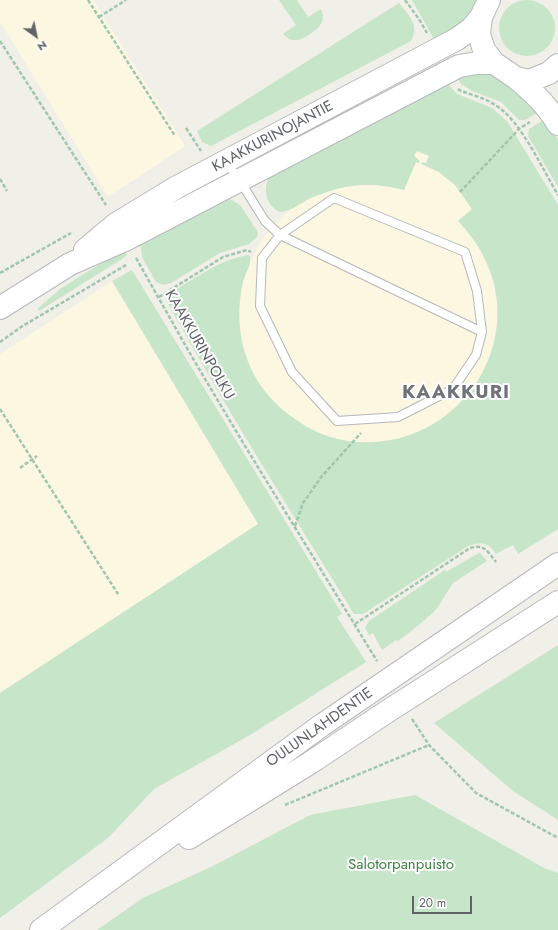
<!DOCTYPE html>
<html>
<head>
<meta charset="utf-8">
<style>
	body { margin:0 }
	#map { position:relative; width:558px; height:930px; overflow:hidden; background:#f0efe8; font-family:Jost,sans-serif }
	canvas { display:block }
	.north { position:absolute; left:16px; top:16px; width:40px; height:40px; -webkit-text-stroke:3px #fff; paint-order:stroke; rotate:147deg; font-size:11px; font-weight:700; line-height:16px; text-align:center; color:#5f6267 }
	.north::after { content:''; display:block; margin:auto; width:14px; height:18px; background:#5f6267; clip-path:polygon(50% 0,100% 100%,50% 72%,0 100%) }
	.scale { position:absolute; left:412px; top:896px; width:60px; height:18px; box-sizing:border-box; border:2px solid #5f6267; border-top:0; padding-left:5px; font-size:12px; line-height:14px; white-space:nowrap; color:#5f6267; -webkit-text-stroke:3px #fff; paint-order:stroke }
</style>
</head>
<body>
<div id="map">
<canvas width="558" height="930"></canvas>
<div class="north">N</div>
<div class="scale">20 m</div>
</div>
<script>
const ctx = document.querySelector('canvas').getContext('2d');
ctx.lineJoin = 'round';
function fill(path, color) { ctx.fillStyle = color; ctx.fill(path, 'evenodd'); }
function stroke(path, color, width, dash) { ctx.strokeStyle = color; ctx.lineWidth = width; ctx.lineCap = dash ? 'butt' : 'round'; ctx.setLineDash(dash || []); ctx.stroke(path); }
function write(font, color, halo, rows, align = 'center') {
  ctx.font = font + ' Jost,sans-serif'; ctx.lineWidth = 4; ctx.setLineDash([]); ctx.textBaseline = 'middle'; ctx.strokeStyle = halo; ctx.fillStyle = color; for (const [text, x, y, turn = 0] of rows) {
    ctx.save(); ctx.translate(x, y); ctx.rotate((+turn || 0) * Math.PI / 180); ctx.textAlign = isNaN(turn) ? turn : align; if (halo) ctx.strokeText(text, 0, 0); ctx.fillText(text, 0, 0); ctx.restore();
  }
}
const commercial = new Path2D(`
	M 0,0 L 93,0 L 185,146 L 108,197 L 0,22 Z
	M 416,151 L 429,156 L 426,163 L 421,164 L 439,172 L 446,178 L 455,185 L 472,209 L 458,221 L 470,235 L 480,250 L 488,267 L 494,284 L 497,302 L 497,322 L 494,342 L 488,360 L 480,378 L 468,395 L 455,409 L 439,421 L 422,431 L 404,438 L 384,442 L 364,443 L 343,440 L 323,435 L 304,426 L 286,414 L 271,399 L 258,382 L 249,363 L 242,343 L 239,322 L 239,300 L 243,280 L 251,260 L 261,241 L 274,225 L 290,210 L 308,199 L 328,191 L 348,186 L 370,184 L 391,187 L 404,190 L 416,162 L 420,161 L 414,156 Z
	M 112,281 L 258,524 L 0,693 L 0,354 Z`);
const green = new Path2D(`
	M 279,0 L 297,0 L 308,17 L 321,9 C 327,22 318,28 309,35 C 300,41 291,43 283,34 L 296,25 Z
	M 412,0 L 478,0 L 471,14 L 464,21 L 435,41 Z
	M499 28a28 28 0 1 1 56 0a28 28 0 1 1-56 0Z
	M 399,3 C 409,16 420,24 411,41 L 211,146 L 202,142 L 197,131 Z
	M 487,72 L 497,76 L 539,112 L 525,120 L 519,120 L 501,102 L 472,91 L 461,84 L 457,77 Z
	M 446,82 L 457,94 L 492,108 L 507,121 L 558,205 L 558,529 L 518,554 L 513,545 L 496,554 C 488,542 482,541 468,546 L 363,614 L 354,614 C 290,510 225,407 166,300 C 173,291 181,286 190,281 C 209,269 226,259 248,255 L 250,256 C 252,264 245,274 243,282 C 237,309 238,336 248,362 C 258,387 276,407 298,421 C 320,437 348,444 375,442 C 461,437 522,347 488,266 C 481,248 470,234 458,221 L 472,209 L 455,185 L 446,178 L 439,172 L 421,164 L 422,162 L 426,163 L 429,156 L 417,151 L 414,156 L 420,161 L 419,163 L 416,162 L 404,190 C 370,181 343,184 311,198 C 300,203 293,211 280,212 C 266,206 262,188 270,176 Z
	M 545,119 L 558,139 L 558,187 L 528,136 L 529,129 Z
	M 228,198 L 240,205 L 258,232 L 257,237 L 249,244 L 220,253 L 171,283 L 163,285 L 156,282 L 142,257 L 141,248 L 138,240 Z
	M 124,249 L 127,255 L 122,259 L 39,311 L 37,309 L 60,289 Z
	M 132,270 L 342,614 L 337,617 L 366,662 L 250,735 L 154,789 L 108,838 L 0,918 L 0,693 L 258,524 L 112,281 Z
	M 480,553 L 487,561 L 453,583 L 435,611 L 415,628 L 398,641 L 396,640 L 382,650 L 373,633 L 369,635 L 365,628 L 369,621 L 445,570 L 446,572 L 477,554 Z
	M 558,645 L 558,820 L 513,791 L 434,723 Z
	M 415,795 L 544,868 L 558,873 L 558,930 L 97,930 L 143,898 L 213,866 L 310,815 Z`);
const path = new Path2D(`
	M 88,0 L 175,136
	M 405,0 L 419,19 L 427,33
	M 99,17 L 126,0
	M 0,41 L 106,205
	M 458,89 L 461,91 C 472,95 485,98 495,105 C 520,119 543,170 558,195
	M 186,128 L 201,151
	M 0,179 L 7,191
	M 460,192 L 519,129 L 530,122
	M 136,258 L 192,357 L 245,446 L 377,661
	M 0,273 L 71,233
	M 159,297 L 223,257 L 247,250 L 251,252
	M 0,342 L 21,327 L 126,265
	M 0,409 L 118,594
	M 20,468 L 37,456
	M 295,526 L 303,503 L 322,476 L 361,433
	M 355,624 L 470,548 C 485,544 487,551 496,562
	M 412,719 L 429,745 L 476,793 L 558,838
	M 285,805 L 429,745`);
const lane = new Path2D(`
	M 226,162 L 240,181 L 265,221 L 280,235 L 482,332
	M 334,198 L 465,252 L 477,291 L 482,332 L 476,355 L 453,389 L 398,417 L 337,421 L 292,372 L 260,306 L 262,258 L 280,235 Z`);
const secondary = new Path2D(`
	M 489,0 L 481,17 L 479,34 L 484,50 L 494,63 L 516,78 L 529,81 L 549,73 L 558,65
	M 516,78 C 533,92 547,105 558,124
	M 85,250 L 116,224 L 177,187 L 457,39 L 472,28 L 481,17
	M 0,308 L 70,264 L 125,240 L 459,66 L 477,63 L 494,63
	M 189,838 L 310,763 L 388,711 L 558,602
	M 41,930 L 322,725 L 558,564`);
const streetNames = [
	["KAAKKURINOJANTIE",273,137,-28],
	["KAAKKURINPOLKU",199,345,60],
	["OULUNLAHDENTIE",320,728,-35]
];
const parkNames = [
	["Salotorpanpuisto",401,865]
];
const districtNames = [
	["KAAKKURI",456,393]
];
fill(commercial, '#fcf7e1');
fill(green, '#c7e5c8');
stroke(lane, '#b5b7bb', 10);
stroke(secondary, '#b6b9be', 24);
stroke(path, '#a0c6ad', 2.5, [4, 2]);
stroke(lane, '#fff', 8);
stroke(secondary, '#fff', 22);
write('15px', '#5f6267', '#fff', streetNames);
write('15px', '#3b8241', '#fff', parkNames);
ctx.letterSpacing = '1px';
write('bold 19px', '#707479', '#fff', districtNames);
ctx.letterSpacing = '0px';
</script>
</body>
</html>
